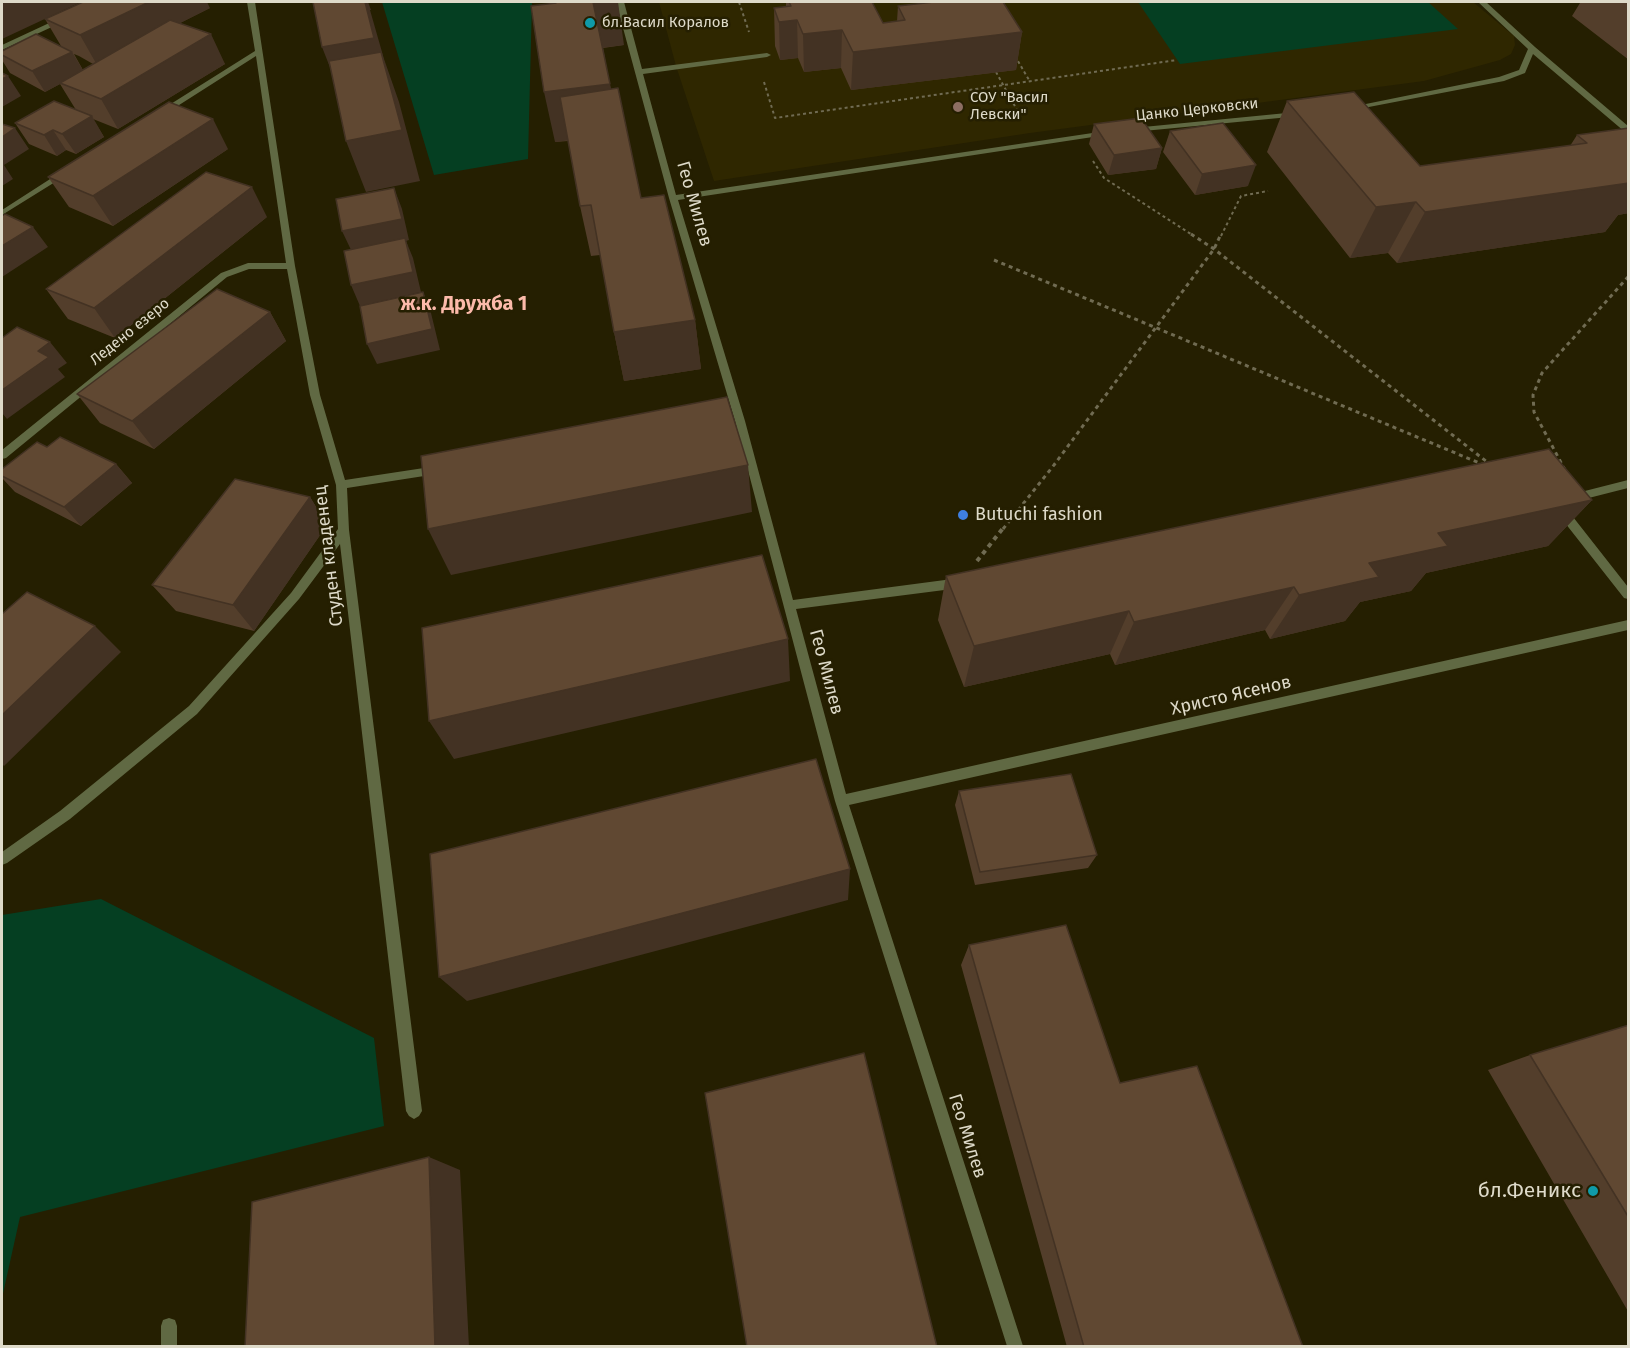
<!DOCTYPE html>
<html>
<head>
<meta charset="utf-8">
<style>
	body { margin:0 }
	#map { position:relative; width:1630px; height:1348px; overflow:hidden; background:#251f01; font-family:"Fira Sans",sans-serif }
	canvas { display:block }
	.frame { position:absolute; inset:0; border:3px solid #dedac9; pointer-events:none }
</style>
</head>
<body>
<div id="map">
<canvas width="1630" height="1348"></canvas>
<div class="frame"></div>
</div>
<script>
const ctx = document.querySelector('canvas').getContext('2d');
ctx.lineJoin = 'round';
function fill(path, color) { ctx.fillStyle = color; ctx.fill(path, 'evenodd'); }
function stroke(path, color, width, dash) { ctx.strokeStyle = color; ctx.lineWidth = width; ctx.lineCap = dash ? 'butt' : 'round'; ctx.setLineDash(dash || []); ctx.stroke(path); }
function write(font, color, halo, rows, align = 'center') {
  ctx.font = font + ' "Fira Sans",sans-serif'; ctx.lineWidth = 5; ctx.setLineDash([]); ctx.textBaseline = 'middle'; ctx.strokeStyle = halo; ctx.fillStyle = color; for (const [text, x, y, turn = 0] of rows) {
    ctx.save(); ctx.translate(x, y); ctx.rotate((+turn || 0) * Math.PI / 180); ctx.textAlign = isNaN(turn) ? turn : align; if (halo) ctx.strokeText(text, 0, 0); ctx.fillText(text, 0, 0); ctx.restore();
  }
}
const built = new Path2D(`
	M 659,2 L 1473,2 L 1514,36 L 1515,45 L 1511,54 L 1500,60 L 1424,81 L 1030,133 L 714,181 L 676,66 Z`);
const green = new Path2D(`
	M 382,2 L 532,2 L 528,159 L 434,175 Z
	M 1138,2 L 1428,2 L 1458,29 L 1180,64 Z
	M 101,899 L 374,1038 L 384,1126 L 20,1217 L 2,1298 L 2,915 Z`);
const pathFar2 = new Path2D(`
	M 739,2 L 749,32
	M 1015,56 L 1029,80
	M 996,72 L 1022,119
	M 764,82 L 775,118 L 1177,60
	M 1093,161 L 1104,178 L 1194,236
	M 1221,236 L 1241,196 L 1268,191`);
const pathFar1 = new Path2D(`
	M 1191,234 L 1214,249 L 1491,465
	M 994,260 L 1484,465
	M 1565,470 L 1534,412 L 1533,395 L 1542,373 L 1628,277
	M 1003,529 L 1054,465 L 1214,249 L 1221,234`);
const path = new Path2D(`
	M 977,561 L 1004,527`);
const lane = new Path2D(`
	M 169,1318 L 175,1320 L 177,1326 L 177,1346 L 161,1346 L 161,1326 L 163,1320 Z`);
const street = new Path2D(`
	M 247,2 L 255,2 L 295,266 L 320,395 L 345,480 L 437,466 L 442,470 L 437,474 L 347,488 L 349,530 L 422,1111 L 419,1116 L 414,1119 L 409,1116 L 406,1111 L 340,544 L 299,599 L 197,714 L 70,819 L 7,863 L 2,865 L 2,852 L 60,811 L 189,706 L 291,593 L 338,529 L 336,485 L 310,395 L 287,269 L 249,269 L 227,277 L 6,458 L 2,459 L 2,450 L 221,273 L 248,263 L 286,263 L 256,56 L 165,114 L 158,112 L 255,51 Z
	M 616,2 L 624,2 L 642,69 L 767,53 L 771,55 L 767,57 L 643,74 L 676,195 L 1106,131 L 1110,133 L 1106,135 L 678,200 L 745,421 L 793,600 L 960,578 L 966,583 L 960,588 L 796,609 L 846,794 L 1628,620 L 1628,630 L 849,805 L 1023,1346 L 1007,1346 L 835,801 L 735,421 L 669,198 Z
	M 1478,2 L 1486,2 L 1535,47 L 1628,126 L 1628,132 L 1625,132 L 1533,54 L 1525,73 L 1504,81 L 1348,111 L 1348,107 L 1351,107 L 1499,77 L 1519,70 L 1528,49 Z
	M 60,18 L 67,20 L 2,50 L 2,45 Z
	M 1297,112 L 1301,114 L 1300,116 L 1133,132 L 1129,130 L 1133,128 Z
	M 61,172 L 68,174 L 2,215 L 2,210 Z
	M 1628,480 L 1628,488 L 1573,502 L 1568,498 L 1573,494 Z
	M 1562,507 L 1566,508 L 1628,587 L 1628,599 L 1624,598 L 1558,514 L 1557,511 Z`);
const wall = new Path2D(`
	M 786,2 L 872,2 L 883,23 L 897,21 L 898,6 L 1022,32 L 1016,70 L 851,90 L 841,68 L 804,72 L 798,58 L 780,60 L 775,46 L 774,8 L 786,7 Z
	M 1578,2 L 1629,2 L 1629,60 L 1572,16 L 1580,3 Z
	M 556,3 L 624,45 L 603,48 L 611,90 L 641,198 L 695,320 L 701,369 L 624,381 L 614,332 L 600,255 L 591,256 L 580,206 L 568,141 L 555,142 Z
	M 210,8 L 180,23 L 225,64 L 118,129 L 93,119 L 104,137 L 76,154 L 66,150 L 57,156 L 29,144 L 15,123 L 76,110 L 60,84 L 45,92 L 10,73 L 2,60 L 2,51 L 61,46 L 45,19 ZM 74,54 L 79,56 L 93,64 L 83,70 Z
	M 1287,101 L 1420,166 L 1570,146 L 1577,135 L 1629,128 L 1629,213 L 1618,215 L 1605,232 L 1397,263 L 1388,253 L 1350,258 L 1267,152 Z
	M 1094,124 L 1162,148 L 1156,169 L 1108,175 L 1089,144 Z
	M 1170,131 L 1248,186 L 1195,195 L 1163,152 Z
	M 228,149 L 113,226 L 69,207 L 48,177 Z
	M 267,217 L 115,338 L 68,319 L 46,289 Z
	M 270,312 L 286,341 L 154,449 L 100,423 L 77,394 Z
	M 47,447 L 116,464 L 132,483 L 81,526 L 15,492 L 2,478 L 2,469 Z
	M 310,497 L 327,525 L 254,631 L 176,611 L 152,585 Z
	M 1592,500 L 1548,546 L 1426,573 L 1411,591 L 1360,602 L 1345,621 L 1270,639 L 1265,630 L 1115,665 L 1110,654 L 964,687 L 938,620 L 946,576 Z
	M 959,791 L 1097,855 L 1088,868 L 975,885 L 955,805 Z
	M 969,945 L 1303,1347 L 1067,1347 L 961,965 Z
	M 1629,1025 L 1629,1313 L 1488,1070 L 1530,1055 Z`);
const shadedWall = new Path2D(`
	M 2,2 L 81,2 L 2,39 Z
	M 149,2 L 207,2 L 210,8 L 97,65 L 80,35 Z
	M 318,2 L 368,2 L 371,10 L 370,10 L 384,59 L 399,102 L 420,181 L 366,192 L 346,141 L 342,98 L 322,47 Z
	M 592,2 L 618,2 L 624,45 L 600,48 Z
	M 797,20 L 798,58 L 780,60 L 779,22 Z
	M 842,30 L 841,68 L 804,72 L 803,34 Z
	M 1022,32 L 1016,70 L 851,90 L 853,52 Z
	M 211,34 L 225,64 L 118,129 L 101,99 Z
	M 72,52 L 84,72 L 60,83 L 60,84 L 45,92 L 32,71 Z
	M 8,76 L 21,96 L 2,107 L 2,79 Z
	M 610,84 L 619,134 L 555,142 L 544,92 Z
	M 92,116 L 104,137 L 76,154 L 62,134 Z
	M 213,119 L 228,149 L 113,226 L 93,196 Z
	M 2,124 L 15,128 L 29,149 L 4,165 L 13,179 L 2,186 Z
	M 53,130 L 66,150 L 57,156 L 44,135 Z
	M 1162,148 L 1156,169 L 1108,175 L 1114,155 Z
	M 1256,165 L 1248,186 L 1195,195 L 1202,174 Z
	M 1629,168 L 1629,213 L 1618,215 L 1605,232 L 1397,263 L 1425,212 Z
	M 252,187 L 267,217 L 115,338 L 94,308 Z
	M 394,188 L 402,209 L 409,240 L 406,241 L 413,258 L 421,292 L 360,306 L 351,285 L 352,252 L 342,231 Z
	M 1416,202 L 1388,253 L 1350,258 L 1376,207 Z
	M 33,227 L 48,247 L 2,277 L 2,246 Z
	M 423,292 L 431,313 L 440,350 L 377,364 L 367,344 Z
	M 270,312 L 286,341 L 154,449 L 132,421 Z
	M 695,320 L 701,369 L 624,381 L 614,332 Z
	M 50,342 L 67,363 L 58,369 L 65,377 L 7,419 L 2,413 L 2,390 L 38,351 Z
	M 116,464 L 132,483 L 81,526 L 64,507 Z
	M 748,465 L 752,512 L 451,575 L 428,529 Z
	M 310,497 L 327,525 L 254,631 L 233,605 Z
	M 1592,500 L 1548,546 L 1426,573 L 1411,591 L 1360,602 L 1345,621 L 1270,639 L 1299,595 L 1438,533 Z
	M 1294,587 L 1265,630 L 1115,665 L 1134,622 Z
	M 1129,611 L 1110,654 L 964,687 L 974,646 Z
	M 95,626 L 121,652 L 4,766 L 2,764 L 2,715 Z
	M 788,639 L 790,681 L 454,759 L 429,721 Z
	M 850,869 L 848,900 L 467,1001 L 439,977 Z
	M 429,1157 L 460,1170 L 469,1347 L 435,1347 Z`);
const building = new Path2D(`
	M 83,2 L 149,2 L 80,35 L 45,19 Z
	M 313,2 L 365,2 L 374,38 L 322,47 Z
	M 556,2 L 593,2 L 610,84 L 544,92 L 531,6 L 556,3 Z
	M 789,2 L 872,2 L 883,23 L 905,20 L 898,6 L 934,2 L 1003,2 L 1022,32 L 853,52 L 842,30 L 803,34 L 797,20 L 779,22 L 774,8 L 791,6 Z
	M 170,20 L 211,34 L 101,99 L 60,83 Z
	M 36,34 L 72,52 L 32,71 L 2,55 L 2,51 Z
	M 381,52 L 402,130 L 346,141 L 329,61 Z
	M 2,73 L 8,76 L 2,79 Z
	M 618,88 L 641,198 L 664,195 L 695,320 L 614,332 L 591,205 L 580,206 L 560,97 Z
	M 1354,92 L 1420,166 L 1587,143 L 1577,135 L 1629,128 L 1629,183 L 1425,212 L 1416,202 L 1376,207 L 1287,101 Z
	M 54,101 L 92,116 L 62,134 L 53,130 L 44,135 L 15,123 Z
	M 169,102 L 213,119 L 93,196 L 48,177 Z
	M 1141,118 L 1162,148 L 1114,155 L 1094,124 Z
	M 1223,123 L 1256,165 L 1202,174 L 1170,131 Z
	M 2,124 L 15,128 L 2,137 Z
	M 206,172 L 252,187 L 94,308 L 46,289 Z
	M 394,188 L 402,219 L 342,231 L 336,199 Z
	M 5,214 L 33,227 L 2,246 L 2,216 Z
	M 405,238 L 413,272 L 351,285 L 344,251 Z
	M 217,289 L 270,312 L 132,421 L 77,394 Z
	M 423,292 L 432,329 L 367,344 L 360,306 Z
	M 17,327 L 50,342 L 38,351 L 49,357 L 2,390 L 2,338 Z
	M 727,397 L 748,465 L 428,529 L 421,456 Z
	M 60,437 L 116,464 L 64,507 L 2,476 L 2,469 L 37,442 L 47,447 Z
	M 1549,449 L 1592,500 L 1438,533 L 1448,546 L 1369,563 L 1379,577 L 1299,595 L 1294,587 L 1134,622 L 1129,611 L 974,646 L 946,576 Z
	M 235,479 L 310,497 L 233,605 L 152,585 Z
	M 762,555 L 788,639 L 429,721 L 422,628 Z
	M 27,592 L 95,626 L 2,715 L 2,614 Z
	M 816,759 L 850,869 L 439,977 L 430,854 Z
	M 1071,774 L 1097,855 L 980,872 L 959,791 Z
	M 1066,925 L 1120,1083 L 1197,1066 L 1303,1347 L 1084,1347 L 969,945 Z
	M 1629,1025 L 1629,1218 L 1530,1055 Z
	M 864,1053 L 937,1347 L 747,1347 L 705,1093 Z
	M 429,1157 L 435,1347 L 245,1347 L 252,1202 Z`);
const markers = [
	[590,23,6,"#0f9aa8"],
	[958,107,6,"#8d6e63"],
	[963,515,6,"#3f7fe0"],
	[1593,1191,6,"#0f9aa8"]
];
const farPoinames = [
	["бл.Васил Коралов",602,23],
	["СОУ \"Васил",970,98],
	["Левски\"",970,115]
];
const farStreetnames = [
	["Цанко Церковски",1197,110,-6],
	["Ледено езеро",130,332,-39]
];
const streetNames = [
	["Гео Милев",694,204,74],
	["Студен кладенец",329,556,-97],
	["Гео Милев",826,672,75],
	["Христо Ясенов",1231,696,-13],
	["Гео Милев",967,1136,72]
];
const poiNames = [
	["Butuchi fashion",975,515]
];
const farDistrictnames = [
	["ж.к. Дружба 1",464,304]
];
const nearPoinames = [
	["бл.Феникс",1581,1191]
];
fill(built, '#2f2700');
fill(green, '#053f22');
stroke(pathFar2, '#706b52', 2, [3, 3]);
stroke(pathFar1, '#706b52', 3, [4, 4]);
stroke(path, '#706b52', 4, [4.5, 4.5]);
fill(lane, '#606943');
fill(street, '#606943');
fill(wall, '#533e2b');
fill(shadedWall, '#433223');
fill(building, '#604832');
stroke(building, '#433223', 1.5);
for (const [x, y, r, color] of markers) { const dot = new Path2D(); dot.arc(x, y, r, 0, 2 * Math.PI); ctx.fillStyle = color; ctx.fill(dot); stroke(dot, '#251f01', 2); }
write('15px', '#dedac9', '#251f01', farPoinames, 'left');
write('15px', '#dedac9', '#251f01', farStreetnames);
write('18px', '#dedac9', '#251f01', streetNames);
write('18px', '#dedac9', '#251f01', poiNames, 'left');
write('bold 20px', '#fcbaaa', '#251f01', farDistrictnames);
write('21px', '#dedac9', '#251f01', nearPoinames, 'right');
</script>
</body>
</html>
